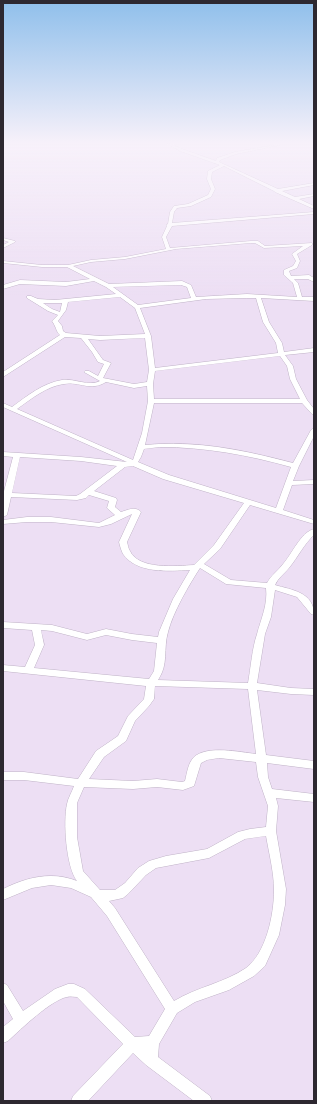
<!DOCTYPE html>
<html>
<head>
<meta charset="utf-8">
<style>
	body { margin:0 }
	#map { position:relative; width:317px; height:1104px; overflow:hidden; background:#eddff4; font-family:"Crimson Pro",serif }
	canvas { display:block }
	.frame { position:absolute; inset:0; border:4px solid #2d2830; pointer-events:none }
</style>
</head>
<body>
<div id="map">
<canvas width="317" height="1104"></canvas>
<div class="frame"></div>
</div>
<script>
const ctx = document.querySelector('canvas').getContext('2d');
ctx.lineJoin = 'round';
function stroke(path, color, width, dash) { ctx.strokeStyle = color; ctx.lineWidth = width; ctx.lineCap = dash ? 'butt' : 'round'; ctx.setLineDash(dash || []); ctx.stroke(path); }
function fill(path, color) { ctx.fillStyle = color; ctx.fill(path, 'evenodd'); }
const minor = new Path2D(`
	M 168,144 L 171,144 L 182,149 L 216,161 L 217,158 L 235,152 L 281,144 L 280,145 L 236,154 L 220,160 L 219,162 L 278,189 L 314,183 L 314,185 L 282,191 L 295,197 L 314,194 L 314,196 L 299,199 L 314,206 L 314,209 L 275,192 L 274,191 L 224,166 L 212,172 L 211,179 L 215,189 L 211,197 L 191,206 L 177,208 L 174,212 L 172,223 L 314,212 L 314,214 L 172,226 L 166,237 L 170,248 L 251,241 L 258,241 L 265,246 L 312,243 L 312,245 L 297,254 L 300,261 L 297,268 L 289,271 L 291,276 L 309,275 L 314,278 L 314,282 L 308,279 L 294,279 L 298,283 L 302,297 L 314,297 L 314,301 L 261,298 L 269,322 L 282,343 L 284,352 L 314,348 L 314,352 L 285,355 L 293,366 L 296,379 L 307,400 L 314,409 L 314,415 L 312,414 L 302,403 L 154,403 L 145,445 C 196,440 244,450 293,463 L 311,430 L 314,428 L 314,436 L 299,466 L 293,481 L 314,480 L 314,484 L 292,485 L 283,510 L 314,520 L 314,524 L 250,505 L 220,549 L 204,564 L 231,580 L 267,583 C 271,575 278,571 283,564 C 292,554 301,532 314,529 L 314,535 C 304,544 298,557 289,568 C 284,574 278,578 275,585 C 292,590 314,592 314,615 L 311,614 L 297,597 L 275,590 L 271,617 L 265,634 L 257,683 L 291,688 L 314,689 L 314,695 L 291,694 L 257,690 L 266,755 L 314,761 L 314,769 L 267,763 L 268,777 L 272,789 L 314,794 L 314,802 L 276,798 L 278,806 L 276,831 L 286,889 L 285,905 L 279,935 L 265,966 L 254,976 L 229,990 L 195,1002 L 177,1013 L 159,1044 L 158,1057 L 210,1096 L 212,1101 L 194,1101 L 146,1065 L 133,1053 L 88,1101 L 71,1101 L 73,1096 L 123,1044 L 77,997 C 74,997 71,996 67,997 C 51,1000 21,1029 8,1041 L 3,1043 L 3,1027 L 13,1019 L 3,1001 L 3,983 L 7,985 L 23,1011 L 55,989 L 68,984 L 74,984 L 85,989 L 135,1037 L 149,1036 L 165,1009 L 107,916 L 91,897 L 71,888 L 51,885 L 32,888 L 3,900 L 3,889 C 27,877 52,871 77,881 C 66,867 63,821 67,804 C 68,798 72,792 74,786 L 24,780 L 3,780 L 3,772 L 24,772 L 78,779 L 96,751 L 118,736 L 128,716 L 144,699 L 146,686 L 3,671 L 3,665 L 25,667 L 35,645 L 32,630 L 3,628 L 3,622 L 52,625 L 87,634 L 106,629 L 132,634 L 158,637 L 159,632 L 173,599 L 190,570 C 169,571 137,574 123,554 C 121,550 120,546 119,542 L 132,514 L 111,524 L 99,527 L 51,522 L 27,522 L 3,524 L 3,520 L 27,517 L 51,517 L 99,523 L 115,515 L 107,508 L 109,501 L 89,495 L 86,498 L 77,500 L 11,497 L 7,515 L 3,517 L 3,495 L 13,457 L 3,456 L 3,452 L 81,457 L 127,462 L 3,407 L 3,403 L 12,407 C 27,396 43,383 62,380 C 75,378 88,387 100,381 L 84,372 L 85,371 L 89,371 L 98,376 L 104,364 L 98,362 L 92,352 L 81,338 L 65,337 L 3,377 L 3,372 L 60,335 C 56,332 56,326 52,321 L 58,315 L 48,311 L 27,298 L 27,296 L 31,296 L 38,299 L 55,300 L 116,294 L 106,287 L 94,281 L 66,286 L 20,284 L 3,289 L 3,285 L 20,280 L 66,282 L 90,279 L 67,267 L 42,267 L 3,263 L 3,261 L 42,265 L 68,265 L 91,260 L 125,257 L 166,249 L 162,237 L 167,226 L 166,225 L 168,224 L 170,212 L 174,206 L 188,204 L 208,195 L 211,189 L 207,179 L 208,171 L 220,165 L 180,151 ZM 251,243 L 255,243 L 264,248 L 303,246 L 292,254 L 296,261 L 293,266 L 284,270 L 284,275 L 293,283 L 297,297 L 247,294 L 196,297 L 191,285 L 182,281 L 109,284 L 73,266 L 91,262 L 125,259 L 176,249 ZM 181,285 L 187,287 L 191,298 L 138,305 L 113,287 ZM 120,297 L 135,308 L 145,334 L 100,336 L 66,333 L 63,331 L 62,326 L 58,321 L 66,310 L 68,302 ZM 247,298 L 256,298 L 263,322 L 276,343 L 278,353 L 155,368 L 151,336 L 140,308 L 206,299 ZM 43,303 L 62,303 L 60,312 L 52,309 ZM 145,338 L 149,370 L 147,382 L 134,384 L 103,378 L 111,363 L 103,360 L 88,339 L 100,340 ZM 280,356 L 287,366 L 290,379 L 300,399 L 154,399 L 153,384 L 155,371 ZM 106,382 L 134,388 L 147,386 L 148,401 L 142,433 L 133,460 L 17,409 C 31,399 47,386 64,384 C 80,381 90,392 106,382 ZM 160,447 C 205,447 248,455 291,467 L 276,508 L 169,475 L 138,462 L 141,457 L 144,449 ZM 20,457 L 81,461 L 117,466 L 80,494 L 76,496 L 12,493 ZM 133,466 L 163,479 L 244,503 L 214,545 L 194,565 C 176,566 139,570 130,551 C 128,548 128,545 127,542 L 141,512 C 136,506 127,510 121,512 L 115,507 L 117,500 L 116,498 L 94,491 L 125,467 ZM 200,568 L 226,584 L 266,588 C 268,604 261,619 257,634 C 252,649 251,666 248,683 L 158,680 C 169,664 163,649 168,632 C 173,612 189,585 200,568 ZM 41,630 L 52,631 L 87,640 L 106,635 L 132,640 L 157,643 L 154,671 L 149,679 L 34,668 L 44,645 ZM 155,686 L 248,689 L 256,754 C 240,752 207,745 194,757 C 188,763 187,773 185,781 L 182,782 L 157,779 L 133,781 L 89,779 L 104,757 L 126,741 L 135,721 L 149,706 L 154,699 ZM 219,758 L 256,762 L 258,777 L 268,806 L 266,827 L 250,829 L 238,832 L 207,849 L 166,856 L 149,861 L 138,868 L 125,883 L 115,890 L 100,890 L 83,871 L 77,837 L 77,803 L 84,787 L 133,789 L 157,787 L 183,790 L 194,786 L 201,763 L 207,760 ZM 266,836 C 269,853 274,873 274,890 C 274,915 266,953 246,968 C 224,983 197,987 174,1001 L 115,908 L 109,901 L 123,898 L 128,894 L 146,875 L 156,868 L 209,858 L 245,839 Z
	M 3,238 L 15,241 L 15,242 L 3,248 L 3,245 L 9,242 L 3,240 Z`);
stroke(minor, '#bfb2c6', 1);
fill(minor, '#fff');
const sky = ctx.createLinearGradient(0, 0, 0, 298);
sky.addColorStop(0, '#8fbfeb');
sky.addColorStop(0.48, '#f7f1fa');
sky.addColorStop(1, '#f7f1fa00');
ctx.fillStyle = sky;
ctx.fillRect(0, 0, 317, 298);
</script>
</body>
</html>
